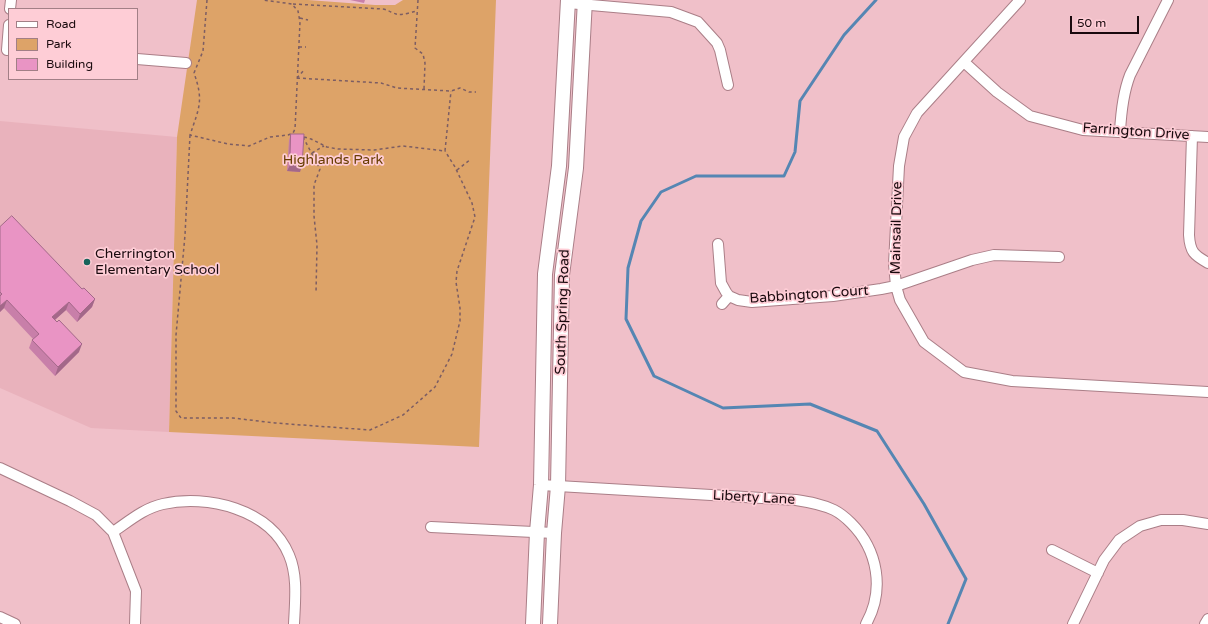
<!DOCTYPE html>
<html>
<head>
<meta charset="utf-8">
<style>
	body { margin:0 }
	#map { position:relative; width:1208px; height:624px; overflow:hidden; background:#f0c0c9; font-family:"Varela Round",sans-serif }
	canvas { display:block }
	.legend { position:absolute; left:8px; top:8px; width:130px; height:72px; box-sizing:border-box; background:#fecdd6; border:1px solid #a27f86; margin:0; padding:5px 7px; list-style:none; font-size:12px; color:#19090d }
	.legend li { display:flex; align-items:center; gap:8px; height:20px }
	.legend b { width:20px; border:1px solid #a27f86 }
	.scale { position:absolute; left:1070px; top:16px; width:69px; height:18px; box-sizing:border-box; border:2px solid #19090d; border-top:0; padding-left:5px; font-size:12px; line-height:14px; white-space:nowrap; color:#19090d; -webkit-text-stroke:3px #fecdd6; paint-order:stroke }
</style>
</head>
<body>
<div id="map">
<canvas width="1208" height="624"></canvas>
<ul class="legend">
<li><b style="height:5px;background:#fff"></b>Road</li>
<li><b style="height:11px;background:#dda368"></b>Park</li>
<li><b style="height:11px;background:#e994c4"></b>Building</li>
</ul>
<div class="scale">50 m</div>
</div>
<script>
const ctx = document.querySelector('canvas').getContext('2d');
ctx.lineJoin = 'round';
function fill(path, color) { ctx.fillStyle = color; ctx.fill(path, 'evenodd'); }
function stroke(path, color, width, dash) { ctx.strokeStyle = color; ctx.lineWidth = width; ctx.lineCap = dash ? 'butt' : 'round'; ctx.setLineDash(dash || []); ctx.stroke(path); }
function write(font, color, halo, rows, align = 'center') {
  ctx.font = font + ' "Varela Round",sans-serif'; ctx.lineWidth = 3.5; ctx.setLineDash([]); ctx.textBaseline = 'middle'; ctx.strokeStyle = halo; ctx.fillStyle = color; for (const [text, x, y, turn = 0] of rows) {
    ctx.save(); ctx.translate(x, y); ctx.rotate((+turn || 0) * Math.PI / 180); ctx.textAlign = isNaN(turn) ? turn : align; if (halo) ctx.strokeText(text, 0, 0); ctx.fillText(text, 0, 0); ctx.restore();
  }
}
const built = new Path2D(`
	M 0,121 L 177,137 L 169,432 L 91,428 L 0,388 Z`);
const green = new Path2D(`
	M 197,0 L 308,0 L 375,5 L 395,5 L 403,0 L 496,0 L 479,447 L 169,432 L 177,137 Z`);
const stream = new Path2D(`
	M 876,0 L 844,35 L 800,101 L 795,152 L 784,176 L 696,176 L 661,192 L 641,221 L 628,268 L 626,319 L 654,376 L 723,408 L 810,404 L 877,431 L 924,504 L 966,579 L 948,624`);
const path = new Path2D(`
	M 207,0 L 203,51 L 194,73 C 204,101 199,108 190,135 L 228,144 L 249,146 L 270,137 L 288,135 L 293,133 L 295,129 L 300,22 L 298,11 L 292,4 L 263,0
	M 418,0 L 415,48 L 423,54 L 425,63 L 424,89
	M 293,4 L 383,9 C 388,10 392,13 396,14 C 402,16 411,12 417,11
	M 300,18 L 308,20
	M 299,47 L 306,47
	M 297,78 L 381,83 L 397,88 L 451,91 L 460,88 L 469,92 L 476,92
	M 297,78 L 304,70
	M 190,135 L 185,235 L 176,335 L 176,411 L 181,418 L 233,418 L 275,423 L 370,430 L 403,415 L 435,387 L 452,354 L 460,321 L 460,308 L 456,282 L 457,271 L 475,217 L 472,203 L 455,167 L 445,151
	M 303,137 L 320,169 L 314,185 L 314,216 L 317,245 L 316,293
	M 304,137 L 311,139 L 327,147 L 338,149 L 374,150 L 403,146 L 445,151 L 451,91
	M 312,153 L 324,146
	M 457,170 L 471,159`);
const street = new Path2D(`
	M 1020,0 L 917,113 L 904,137 L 899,166 L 894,264 L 896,286 L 900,300 L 924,342 L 964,372 L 1012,381 L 1208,392
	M 568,3 L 671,12 L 698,22 L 717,43 L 720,50 L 728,85
	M 10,9 L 11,0
	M 7,50 L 9,25
	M 137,59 L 186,63
	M 964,62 L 997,92 L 1030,116 L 1083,130 L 1208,137
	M 1120,132 C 1121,113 1123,93 1130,75 L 1168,0
	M 1192,136 L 1189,235 C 1190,252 1194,255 1208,263
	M 718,244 L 721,283 L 726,292 L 729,296 L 738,300 L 752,302 L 833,296 L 881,289 L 896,286 L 972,260 L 994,255 L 1059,257
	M 722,304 L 729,296
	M 0,468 L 70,501 L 96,515 L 113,532 L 136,591 L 135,624
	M 541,485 L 796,500 C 809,502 822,504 834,510 C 840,513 846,518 851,523 C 878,550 885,590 866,624
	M 431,527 L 554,533
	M 113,532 C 128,522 144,508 163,504 C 207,494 270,509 289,555 C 298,576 295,601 294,624
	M 1052,550 L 1098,573
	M 0,617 L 15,624
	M 1073,624 L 1104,560 L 1119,540 L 1140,526 L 1161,520 L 1183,520 L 1208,524
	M 1205,624 L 1208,619`);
const secondary = new Path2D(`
	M 533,624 L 537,532 L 541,485 L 545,274 L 559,166 L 568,0
	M 550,624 L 554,533 L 558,486 L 562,275 L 576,168 L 585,0`);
const wall = new Path2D(`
	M 350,0 L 365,0 L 364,3 Z
	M 291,134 L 300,172 L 287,171 L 289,140 Z
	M 0,227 L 95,299 L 92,307 L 77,322 L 66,310 L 55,320 L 79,352 L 55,376 L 29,348 L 32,340 L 33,339 L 4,308 L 0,312 Z`);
const shadedWall = new Path2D(`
	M 290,165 L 302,166 L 300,172 L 287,171 Z
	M 95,299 L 92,307 L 77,322 L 80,314 Z
	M 7,300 L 4,308 L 0,312 L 0,306 Z
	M 69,302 L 66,310 L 49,325 L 52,317 Z
	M 82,344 L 79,352 L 55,376 L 58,367 Z`);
const building = new Path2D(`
	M 291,134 L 304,134 L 302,166 L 290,165 Z
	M 12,216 L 82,289 L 84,288 L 95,299 L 80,314 L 69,302 L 52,317 L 57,322 L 59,320 L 82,344 L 58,367 L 32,340 L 39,334 L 7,300 L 0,306 L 0,296 L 2,294 L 0,292 L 0,227 Z`);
const markers = [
	[87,262,4,"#17635b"]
];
const streetNames = [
	["Farrington Drive",1136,132,4],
	["Mainsail Drive",897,228,-89],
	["Babbington Court",809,295,-4],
	["South Spring Road",563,312,-88],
	["Liberty Lane",754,498,3]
];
const parkNames = [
	["Highlands Park",333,160]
];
const poiNames = [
	["Cherrington",95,254],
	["Elementary School",95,270]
];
fill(built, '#e9b2bc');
fill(green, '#dda368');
stroke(stream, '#5586b3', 3);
stroke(street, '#aa7e87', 12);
stroke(secondary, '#aa7e87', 16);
stroke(path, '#7c5d63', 1.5, [3, 3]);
stroke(street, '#fff', 10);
stroke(secondary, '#fff', 14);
fill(wall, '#c87fa9');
fill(shadedWall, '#a36889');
fill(building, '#e994c4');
stroke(building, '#a36889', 1);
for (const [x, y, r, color] of markers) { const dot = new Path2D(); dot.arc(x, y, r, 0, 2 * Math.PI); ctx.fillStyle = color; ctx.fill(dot); stroke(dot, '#fecdd6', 1.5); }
write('14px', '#19090d', '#fecdd6', streetNames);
write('14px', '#693d02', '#fecdd6', parkNames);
write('14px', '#19090d', '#fecdd6', poiNames, 'left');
</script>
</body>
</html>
